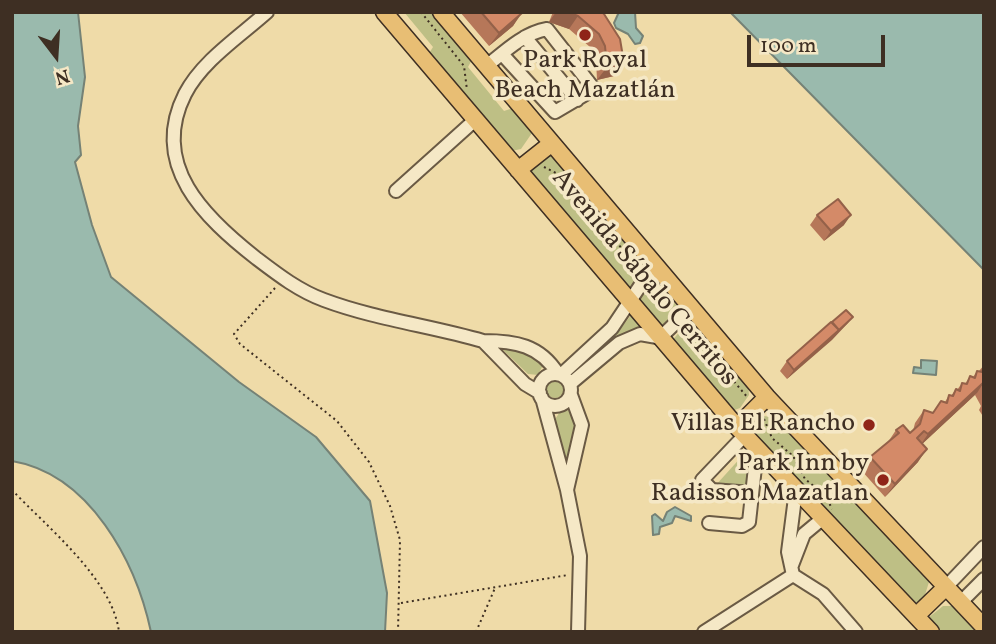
<!DOCTYPE html>
<html>
<head>
<meta charset="utf-8">
<style>
	body { margin:0 }
	#map { position:relative; width:996px; height:644px; overflow:hidden; background:#efdba8; font-family:Vollkorn,serif }
	canvas { display:block }
	.frame { position:absolute; inset:0; border:14px solid #3e2f23; pointer-events:none }
	.north { position:absolute; left:21px; top:21px; width:70px; height:70px; -webkit-text-stroke:5px #f5e8c6; paint-order:stroke; rotate:163deg; font-size:19px; font-weight:700; line-height:28px; text-align:center; color:#3e2f23 }
	.north::after { content:''; display:block; margin:auto; width:24px; height:32px; background:#3e2f23; clip-path:polygon(50% 0,100% 100%,50% 72%,0 100%) }
	.scale { position:absolute; left:747px; top:35px; width:138px; height:32px; box-sizing:border-box; border:4px solid #3e2f23; border-top:0; padding-left:9px; font-size:21px; line-height:24px; white-space:nowrap; color:#3e2f23; -webkit-text-stroke:5px #f5e8c6; paint-order:stroke }
</style>
</head>
<body>
<div id="map">
<canvas width="996" height="644"></canvas>
<div class="frame"></div>
<div class="north">N</div>
<div class="scale">100 m</div>
</div>
<script>
const ctx = document.querySelector('canvas').getContext('2d');
ctx.lineJoin = 'round';
function fill(path, color) { ctx.fillStyle = color; ctx.fill(path, 'evenodd'); }
function stroke(path, color, width, dash) { ctx.strokeStyle = color; ctx.lineWidth = width; ctx.lineCap = dash ? 'butt' : 'round'; ctx.setLineDash(dash || []); ctx.stroke(path); }
function write(font, color, halo, rows, align = 'center') {
  ctx.font = font + ' Vollkorn,serif'; ctx.lineWidth = 7; ctx.setLineDash([]); ctx.textBaseline = 'middle'; ctx.strokeStyle = halo; ctx.fillStyle = color; for (const [text, x, y, turn = 0] of rows) {
    ctx.save(); ctx.translate(x, y); ctx.rotate((+turn || 0) * Math.PI / 180); ctx.textAlign = isNaN(turn) ? turn : align; if (halo) ctx.strokeText(text, 0, 0); ctx.fillText(text, 0, 0); ctx.restore();
  }
}
const green = new Path2D(`
	M 404,12 L 434,12 L 473,58 L 468,67 L 504,111 L 513,108 L 532,133 L 521,149 L 511,151 L 428,55 L 433,47 Z
	M 548,154 L 554,156 L 651,270 L 633,289 L 627,290 L 528,173 L 530,161 Z
	M 652,286 L 658,286 L 683,312 L 665,329 L 640,303 L 641,296 Z
	M 631,315 L 643,328 L 574,373 L 572,370 L 616,335 Z
	M 693,321 L 748,384 L 749,395 L 740,408 L 732,411 L 670,343 L 688,322 Z
	M 498,345 L 519,348 L 544,363 L 538,375 L 528,374 Z
	M546 389a9 9 0 1 1 18 0a9 9 0 1 1-18 0Z
	M 561,410 L 571,411 L 578,419 L 569,469 L 554,421 Z
	M 764,416 L 777,418 L 929,582 L 924,598 L 915,603 L 907,602 L 748,434 L 755,420 Z
	M 744,454 L 750,459 L 746,488 L 715,486 Z
	M 943,606 L 952,606 L 977,632 L 933,632 L 928,618 Z`);
const water = new Path2D(`
	M 12,12 L 78,12 L 85,77 L 78,126 L 81,155 L 75,162 L 92,225 L 111,277 L 239,382 L 316,437 L 370,501 L 387,593 L 385,632 L 151,632 C 136,562 90,474 12,461 Z
	M 619,12 L 635,12 L 636,28 L 643,36 L 640,43 L 635,44 L 628,34 L 616,28 L 614,23 Z
	M 730,12 L 984,12 L 984,270 Z
	M 921,360 L 937,361 L 936,375 L 913,373 L 914,367 L 921,368 Z
	M 675,507 L 691,516 L 691,521 L 675,516 L 672,523 L 660,527 L 659,534 L 653,535 L 652,516 L 655,514 L 663,521 L 667,512 Z`);
const path = new Path2D(`
	M 421,12 L 464,66 L 467,90
	M 544,167 L 558,174 L 642,272
	M 275,288 L 234,334 L 240,344 L 337,421 L 369,462 L 390,506 L 400,540 L 398,632
	M 654,288 L 674,310
	M 688,327 L 748,398
	M 764,419 L 772,438 L 793,456 L 805,479 L 826,496 L 832,509
	M 12,490 C 47,527 113,580 119,632
	M 401,603 L 568,575
	M 476,632 L 495,588`);
const minor = new Path2D(`
	M 267,12 C 239,37 202,61 185,94 C 149,165 205,218 256,258 C 277,274 299,291 324,300 C 375,319 431,326 483,341 C 515,341 540,345 558,374
	M 525,37 L 577,100
	M 488,65 C 505,51 524,33 547,29 L 594,89 L 555,112 L 502,54
	M 396,191 L 475,120
	M 483,341 L 525,384 L 540,393
	M539 390a16 16 0 1 1 32 0a16 16 0 1 1-32 0Z
	M 561,375 L 612,328 L 640,286 L 659,273
	M 570,384 L 619,343 L 640,334 L 657,337 L 664,334 L 690,309
	M 542,398 L 567,490 L 580,556 L 578,632
	M 744,436 L 702,480 L 712,490 L 752,493
	M 567,490 L 582,425 L 571,395
	M 709,523 L 742,526 L 749,522 L 757,449
	M 792,565 L 804,534 L 822,519
	M 793,575 L 788,552 L 796,490
	M 793,575 L 823,594 L 856,632
	M 946,587 L 984,547
	M 961,602 L 984,579
	M 704,632 L 793,575`);
const major = new Path2D(`
	M 384,12 L 737,427 L 931,632
	M 441,12 L 767,397 L 984,627
	M 518,170 L 552,143
	M 737,427 L 767,397
	M 916,616 L 946,587`);
const wall = new Path2D(`
	M 460,12 L 521,12 L 513,26 L 489,46 Z
	M 553,12 L 602,12 L 614,76 L 597,80 L 596,59 L 590,47 L 569,29 L 549,22 Z
	M 817,215 L 844,225 L 824,241 L 810,225 Z
	M 848,323 L 787,379 L 780,371 L 787,361 Z
	M 984,365 L 984,418 L 979,410 L 981,406 L 975,395 L 977,393 L 922,444 L 918,462 L 885,497 L 861,470 L 870,457 L 888,442 L 896,430 L 910,433 L 913,431 L 915,423 L 924,410 L 933,413 L 945,402 L 949,395 L 951,396 L 956,389 L 957,390 L 962,383 L 965,384 L 970,376 L 973,377 L 977,371 L 979,371 Z`);
const shadedWall = new Path2D(`
	M 556,12 L 568,12 L 578,16 L 569,29 L 549,22 Z
	M 522,13 L 513,26 L 489,46 L 499,33 Z
	M 624,63 L 614,76 L 597,80 L 607,67 Z
	M 851,215 L 844,225 L 824,241 L 831,231 Z
	M 853,317 L 848,323 L 832,340 L 787,379 L 794,370 Z
	M 984,382 L 977,393 L 919,447 L 928,434 Z
	M 927,449 L 918,462 L 885,497 L 895,484 Z`);
const building = new Path2D(`
	M 481,12 L 521,12 L 522,13 L 499,33 Z
	M 568,12 L 602,12 L 604,14 L 620,39 L 624,63 L 607,67 L 605,46 L 599,34 L 578,16 Z
	M 838,199 L 851,215 L 831,231 L 817,215 Z
	M 846,310 L 853,317 L 839,330 L 832,322 Z
	M 831,322 L 839,330 L 794,370 L 787,361 Z
	M 984,366 L 984,382 L 928,434 L 924,431 L 917,438 L 927,449 L 895,484 L 870,457 L 899,433 L 896,430 L 903,425 L 910,433 L 920,424 L 924,410 L 933,413 L 941,401 L 947,403 L 949,395 L 953,396 L 956,389 L 960,391 L 962,383 L 967,384 L 970,376 L 975,378 L 977,371 L 982,372 Z`);
const markers = [
	[585,35,7,"#8f2418"],
	[869,425,7,"#8f2418"],
	[883,480,7,"#8f2418"]
];
const poiNames = [
	["Park Royal",585,62,"center"],
	["Beach Mazatlán",585,92,"center"],
	["Villas El Rancho",855,425],
	["Park Inn by",869,465],
	["Radisson Mazatlan",869,495]
];
const streetNames = [
	["Avenida Sábalo Cerritos",643,279,50]
];
fill(green, '#bebf85');
fill(water, '#9abaad');
stroke(water, '#758276', 2);
stroke(minor, '#6a5a44', 16);
stroke(major, '#3e2f23', 19);
stroke(path, '#3e2f23', 2, [2, 3.5]);
stroke(minor, '#f5e8c6', 12);
stroke(major, '#e8be74', 16);
fill(wall, '#b67759');
fill(shadedWall, '#946149');
fill(building, '#d48a68');
stroke(building, '#946149', 2);
for (const [x, y, r, color] of markers) { const dot = new Path2D(); dot.arc(x, y, r, 0, 2 * Math.PI); ctx.fillStyle = color; ctx.fill(dot); stroke(dot, '#f5e8c6', 2.5); }
write('26px', '#3e2f23', '#f5e8c6', poiNames, 'right');
write('26px', '#3e2f23', '#f5e8c6', streetNames);
</script>
</body>
</html>
